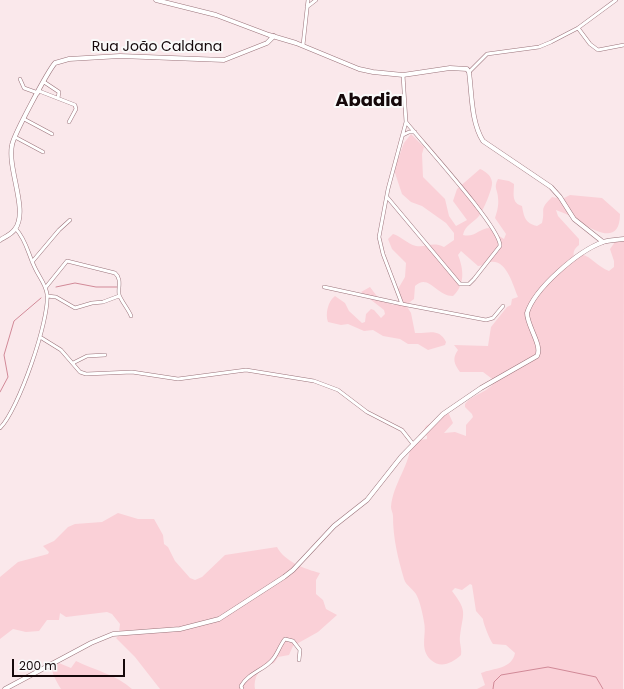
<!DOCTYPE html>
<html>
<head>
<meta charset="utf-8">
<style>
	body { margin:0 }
	#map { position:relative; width:624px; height:689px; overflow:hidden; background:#fae8eb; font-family:Poppins,sans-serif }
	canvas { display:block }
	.scale { position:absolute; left:12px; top:659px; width:113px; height:18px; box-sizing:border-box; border:2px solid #15080a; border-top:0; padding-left:5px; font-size:12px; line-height:14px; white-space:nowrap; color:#15080a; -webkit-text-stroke:3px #fafafa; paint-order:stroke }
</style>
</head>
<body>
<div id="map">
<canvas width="624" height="689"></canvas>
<div class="scale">200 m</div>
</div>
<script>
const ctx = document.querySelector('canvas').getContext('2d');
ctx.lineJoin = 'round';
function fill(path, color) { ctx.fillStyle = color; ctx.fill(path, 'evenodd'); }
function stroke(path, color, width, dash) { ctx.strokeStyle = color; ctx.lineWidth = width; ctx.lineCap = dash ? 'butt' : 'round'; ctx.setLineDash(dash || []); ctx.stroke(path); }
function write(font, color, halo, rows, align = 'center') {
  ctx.font = font + ' Poppins,sans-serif'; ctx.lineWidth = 4; ctx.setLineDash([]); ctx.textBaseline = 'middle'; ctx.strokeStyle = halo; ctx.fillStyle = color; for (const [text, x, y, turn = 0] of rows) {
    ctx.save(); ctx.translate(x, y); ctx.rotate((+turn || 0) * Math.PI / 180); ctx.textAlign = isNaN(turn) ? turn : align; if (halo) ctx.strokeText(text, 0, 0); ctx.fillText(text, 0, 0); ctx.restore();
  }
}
const green = new Path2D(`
	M 411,134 L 424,147 L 422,154 L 423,177 L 445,199 L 449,216 L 456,226 L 467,220 L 453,201 L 457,189 L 480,169 C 485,171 491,175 492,182 C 493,188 483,211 479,216 C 473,223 465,225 463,235 C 475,238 479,228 490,228 L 499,236 L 504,239 L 506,234 L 495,218 C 497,212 499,205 498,198 C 498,190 493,188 498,179 L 509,181 L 514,184 C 514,193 511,203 522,206 C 524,217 525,223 537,226 L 542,223 C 546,208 538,211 552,197 L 562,199 L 570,195 L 602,198 L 620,214 C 620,253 582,222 568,215 C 565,213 560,212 556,210 L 558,216 L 579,239 L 579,245 C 574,249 572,253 575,259 L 581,254 C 592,257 598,267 609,271 L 614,267 L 614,261 L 610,249 L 615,242 L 624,237 L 623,689 L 477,689 L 485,685 L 481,673 C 494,668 512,669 515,653 L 506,645 L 493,644 C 490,640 483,623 483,619 L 476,611 L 472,585 L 470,584 L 462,590 L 455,588 L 452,591 C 468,612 463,612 460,636 C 459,643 462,648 461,655 C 452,663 441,669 431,660 C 419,649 427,635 424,622 C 423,615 420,602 417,596 C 414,589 406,586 404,579 C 398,558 393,539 393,516 C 393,513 391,510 391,507 C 393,483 411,464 411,441 L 427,439 L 427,436 L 422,433 L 426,426 L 448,412 L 453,423 L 444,433 L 455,432 L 466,436 L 466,425 L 473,417 L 472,414 L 465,407 L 465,404 C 474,393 488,393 495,381 L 483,372 L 460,372 C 454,364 452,358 458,350 L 454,345 L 488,346 L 491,327 L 507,307 L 511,305 L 512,299 L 518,297 C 513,286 507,259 490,262 C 486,263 483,266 478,266 L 461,251 L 458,255 C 464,270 465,285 453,296 C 436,296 429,273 415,286 L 414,299 L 406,305 L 411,313 L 415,333 C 427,334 439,327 446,342 L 445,345 L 428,350 L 418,344 L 408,344 L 400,339 L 383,336 L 373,330 L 364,331 L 348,324 L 341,325 L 328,322 C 325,314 328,301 335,296 L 345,303 L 349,311 L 362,323 L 365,322 L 366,314 L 371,309 L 374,310 L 381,318 L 385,314 L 384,310 L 361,292 L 370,287 L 379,299 L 393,305 L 402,304 L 399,300 L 398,289 L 405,277 L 406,263 L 392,249 L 388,239 L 393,234 C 401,236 407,244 416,246 C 426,248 432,241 444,247 L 454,240 L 454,233 L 446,223 L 422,206 L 411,202 L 402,194 L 394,170 L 404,143 Z
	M 118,513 L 138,519 L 154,519 L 163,535 L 164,544 L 168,547 L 175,561 L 190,578 L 195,580 L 202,577 L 225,555 L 277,547 C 285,562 305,569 320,573 L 316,580 L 316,594 L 323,600 L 326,609 L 337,615 L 318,632 L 293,646 L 289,655 L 278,657 L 274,663 C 262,666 253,675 255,689 L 160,689 L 135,657 L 116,638 L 121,634 L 119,632 L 120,624 L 112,614 L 107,612 L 66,617 L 60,613 L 59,620 L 47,620 L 39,631 L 26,632 L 13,629 L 0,639 L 0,577 L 18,562 L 48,554 L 49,552 L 43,546 L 54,541 L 68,527 L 75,524 L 102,522 Z
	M 54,661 L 71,668 L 76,661 C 94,670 117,675 132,689 L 61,689 C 56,681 51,672 51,662 Z`);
const stream = new Path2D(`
	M 56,287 L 75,283 L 96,287 L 117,287
	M 0,392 L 8,377 L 4,355 L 14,321 L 41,298
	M 493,689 L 494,682 L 501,675 L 548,667 L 596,677 L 603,689`);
const minor = new Path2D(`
	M 307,7 L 316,0
	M 578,28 L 590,44 L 598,50 L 624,45
	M 303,45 L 308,0
	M 469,72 L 487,54 L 539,47 L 551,42 L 578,28 L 616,0
	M 20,79 L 24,88 L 38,93
	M 44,82 L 59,92 L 58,98
	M 39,91 L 75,105 L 76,109 L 69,122
	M 24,119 L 52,134
	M 403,135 L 409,132 L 415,132
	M 15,137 L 43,152
	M 387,197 L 460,284 L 469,284 L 474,279 L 500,246 C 502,229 421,141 406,122
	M 32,262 L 59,230 L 70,220
	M 46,287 L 67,261 L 115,273 C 122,279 118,287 119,294 C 119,298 129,310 131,316
	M 324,287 L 402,304 L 486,320 L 493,318 L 503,306
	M 47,296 L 56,297 L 75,308 L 92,303 L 103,302 L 119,296
	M 402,304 L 383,254 L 379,237 L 388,189 L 406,122 L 403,75
	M 40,337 L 61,350 L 80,372 L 86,374 L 132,372 L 178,379 L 246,370 L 314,381 L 338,390 L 367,412 L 402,430 L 413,444
	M 73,363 L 87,356 L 105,355
	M 0,428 C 18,411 50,319 47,294 C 46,285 40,278 36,270 C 28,255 27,241 16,229
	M 242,689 L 241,686 C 249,672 265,670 273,659 C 278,653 280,645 285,639 L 293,641 L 300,650 L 299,660`);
const tertiary = new Path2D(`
	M 156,0 L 216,15 L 269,35 L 296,43 L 359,69 L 373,72 L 403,75 L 450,68 L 467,69 L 469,72 C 472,94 471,122 483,141 L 551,187 L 560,197 L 574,219 L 603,242
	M 0,240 C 5,237 12,234 15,229 C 29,211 7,169 12,145 C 14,134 48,71 55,63 L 69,59 L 120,56 L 224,60 L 267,43 L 274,36
	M 5,689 L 91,643 L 113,634 L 180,629 L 219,619 L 284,577 L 293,570 L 334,526 L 367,500 L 401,457 L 443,414 L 481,388 L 537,356 C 543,346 527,326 527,313 C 535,288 578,251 603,242 C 609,240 617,240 624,239`);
const streetNames = [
	["Rua João Caldana",157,47]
];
const districtNames = [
	["Abadia",369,101]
];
fill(green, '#fad0d7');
stroke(stream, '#d18997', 1);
stroke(minor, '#9a737a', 4);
stroke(tertiary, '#9a737a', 5);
stroke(minor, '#fff', 3);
stroke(tertiary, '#fff', 4);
write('14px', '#15080a', '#fafafa', streetNames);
write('bold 18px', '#15080a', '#fafafa', districtNames);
</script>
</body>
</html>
